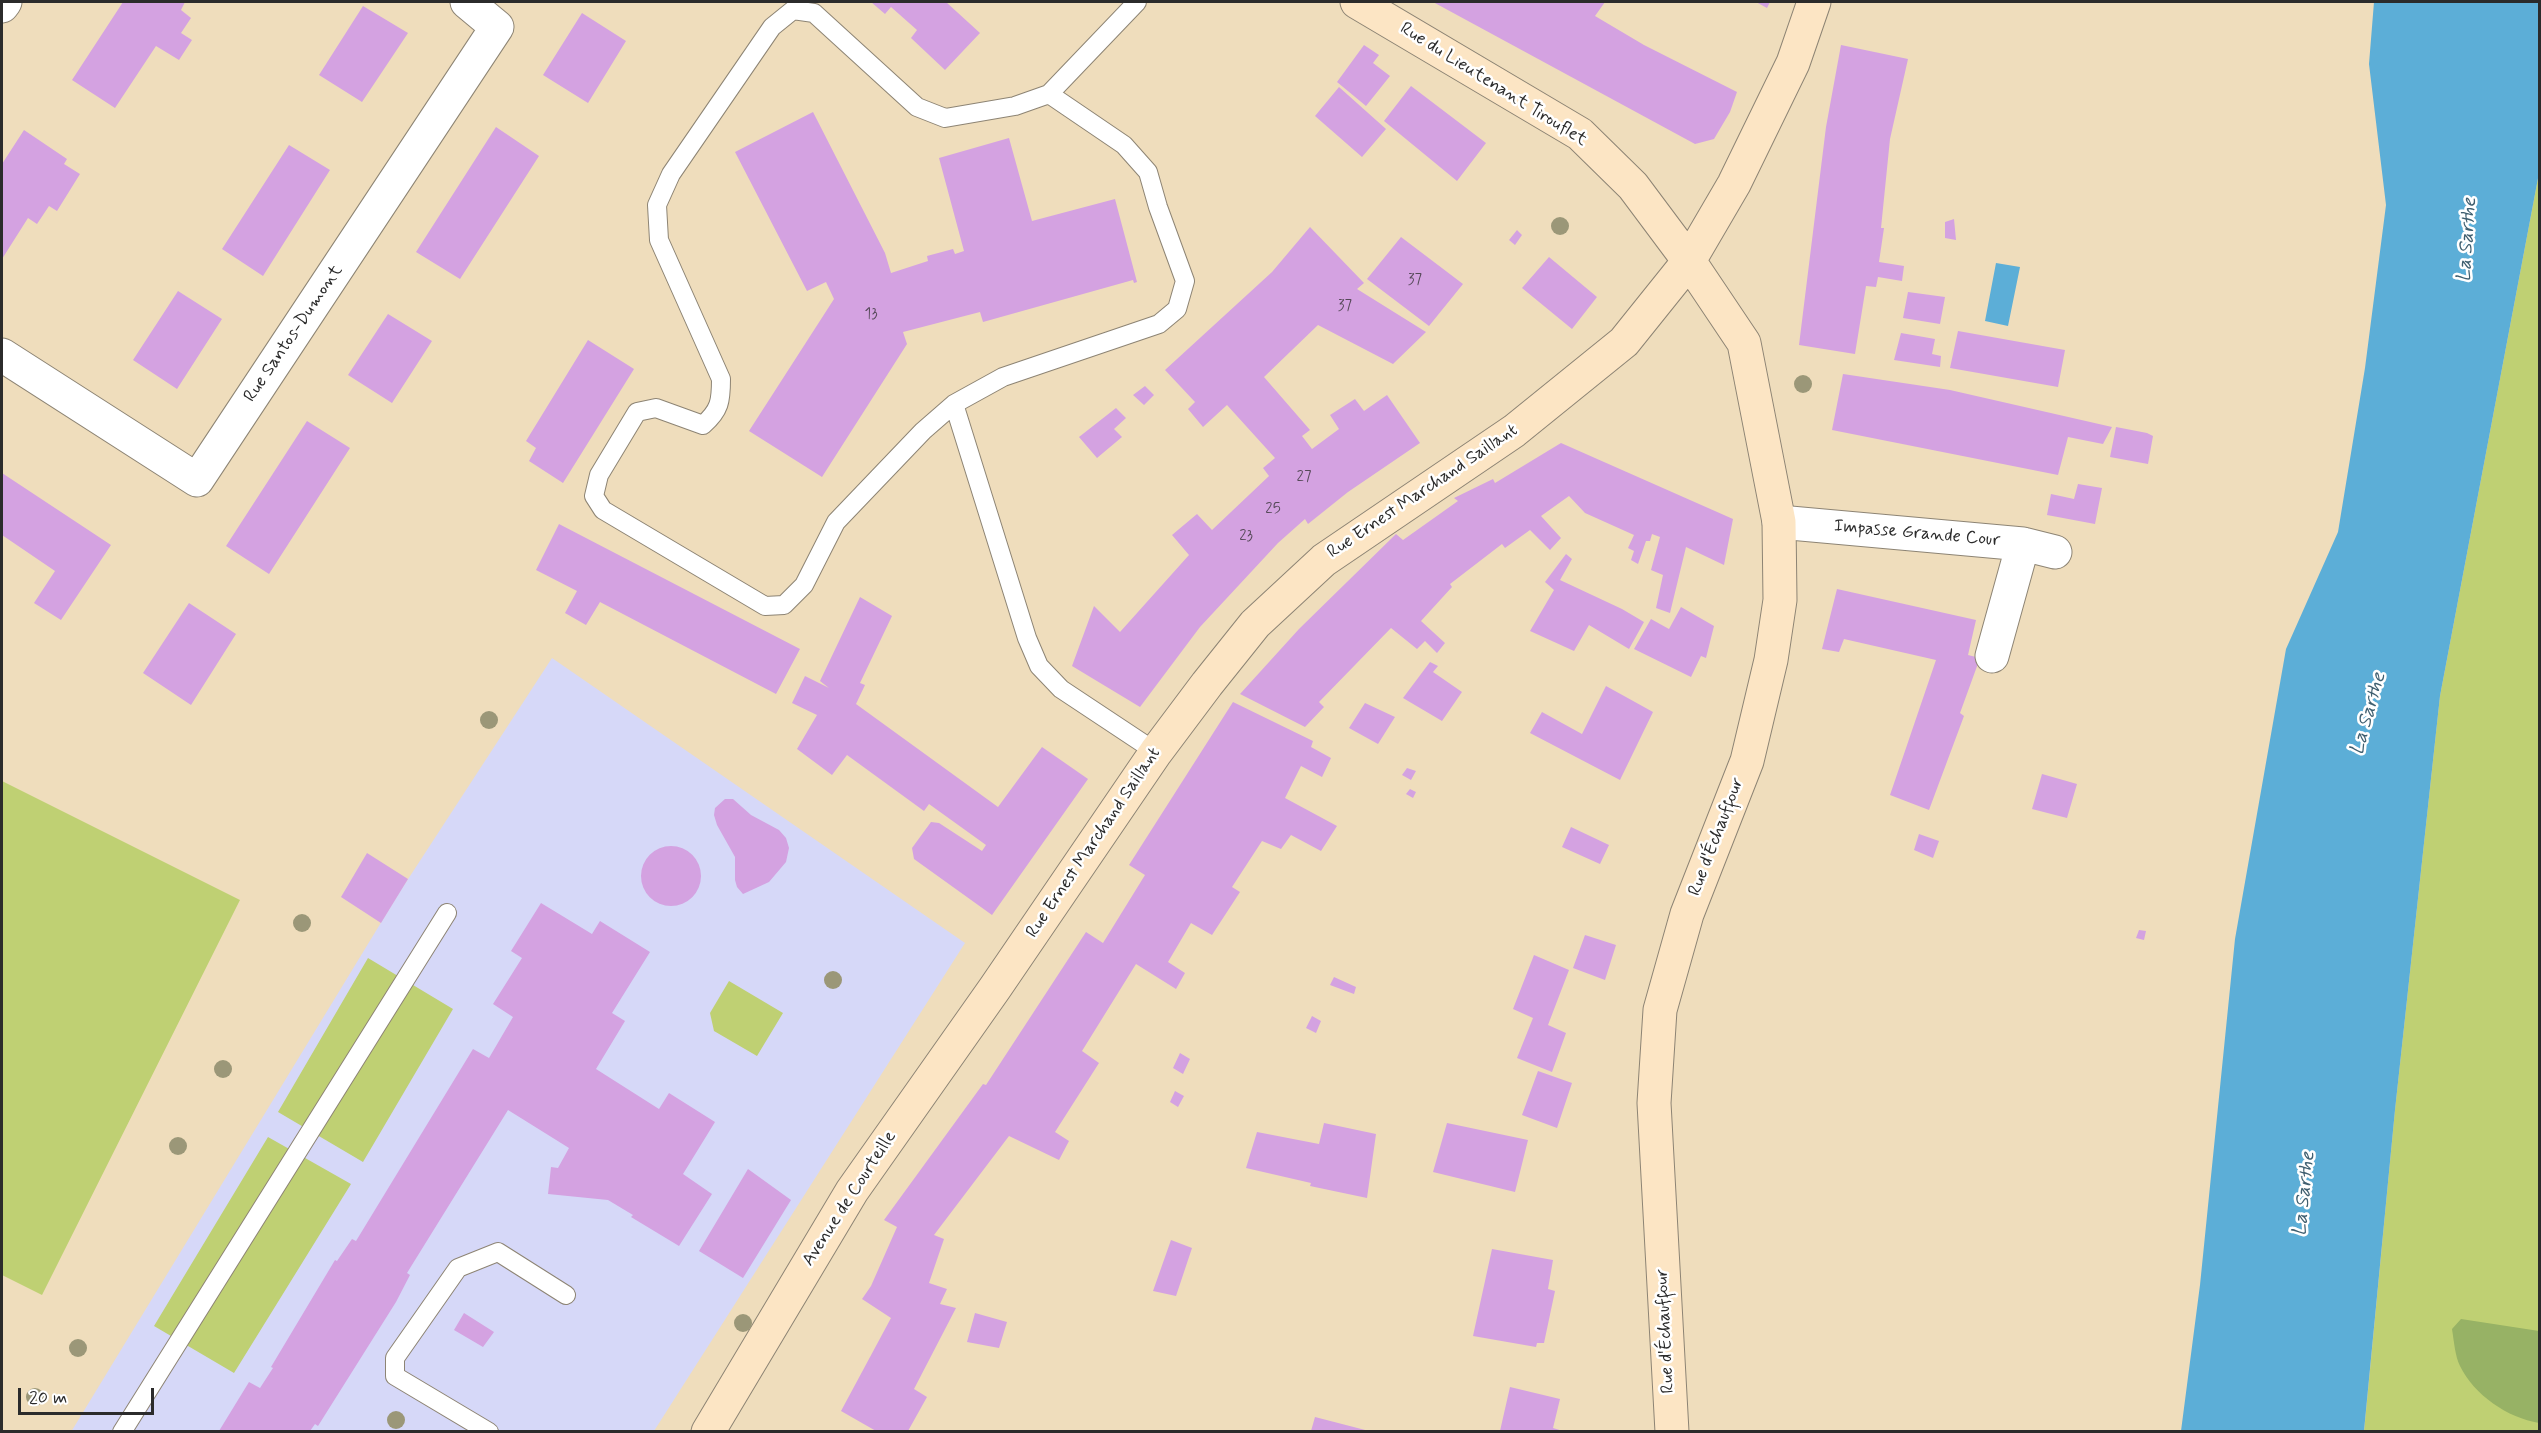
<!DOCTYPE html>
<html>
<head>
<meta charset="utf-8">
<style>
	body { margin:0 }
	#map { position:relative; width:2541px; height:1433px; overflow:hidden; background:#efddbc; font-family:Mynerve,sans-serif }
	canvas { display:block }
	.frame { position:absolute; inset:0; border:3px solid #2b2b2b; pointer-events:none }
	.scale { position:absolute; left:18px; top:1388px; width:136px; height:27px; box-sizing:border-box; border:3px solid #2b2b2b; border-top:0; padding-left:8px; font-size:18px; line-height:21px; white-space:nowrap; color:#2b2b2b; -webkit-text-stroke:4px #fff; paint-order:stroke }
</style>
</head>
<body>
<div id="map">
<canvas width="2541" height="1433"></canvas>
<div class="frame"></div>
<div class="scale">20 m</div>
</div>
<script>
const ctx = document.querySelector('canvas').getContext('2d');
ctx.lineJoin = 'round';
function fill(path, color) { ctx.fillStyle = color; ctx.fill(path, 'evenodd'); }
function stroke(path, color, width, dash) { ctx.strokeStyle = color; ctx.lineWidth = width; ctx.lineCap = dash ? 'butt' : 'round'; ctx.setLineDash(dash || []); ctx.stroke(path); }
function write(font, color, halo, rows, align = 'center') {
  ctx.font = font + ' Mynerve,sans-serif'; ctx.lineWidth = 5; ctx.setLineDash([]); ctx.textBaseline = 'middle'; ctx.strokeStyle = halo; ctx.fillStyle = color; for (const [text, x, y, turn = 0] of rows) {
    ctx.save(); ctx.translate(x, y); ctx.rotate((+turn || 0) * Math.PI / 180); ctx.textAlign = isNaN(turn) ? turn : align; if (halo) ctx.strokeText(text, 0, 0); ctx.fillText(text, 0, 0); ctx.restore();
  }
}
const built = new Path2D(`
	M 552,658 L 965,943 L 654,1431 L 71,1432 L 399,893 Z`);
const green = new Path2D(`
	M 2539,173 L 2539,1431 L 2364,1432 L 2395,1110 L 2440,696 Z
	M 2,781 L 240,900 L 42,1295 L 2,1275 Z
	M 368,958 L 453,1009 L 363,1162 L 278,1112 Z
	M 729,981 L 783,1013 L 757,1056 L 714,1031 L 710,1013 Z
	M 268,1137 L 351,1184 L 234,1373 L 154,1326 Z`);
const forest = new Path2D(`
	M 2461,1319 L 2539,1331 L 2539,1423 C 2508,1418 2474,1395 2460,1366 C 2455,1356 2454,1341 2452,1329 Z`);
const water = new Path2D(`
	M 2374,2 L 2539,2 L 2539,173 L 2440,696 L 2395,1110 L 2364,1431 L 2181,1431 L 2200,1285 L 2235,939 L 2286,649 L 2338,532 L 2365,368 L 2386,205 L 2369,64 Z
	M 1996,263 L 2020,267 L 2008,326 L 1985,321 Z`);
const building = new Path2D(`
	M 123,2 L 185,2 L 181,10 L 191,18 L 181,33 L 192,40 L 179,60 L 156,46 L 115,108 L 72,80 Z
	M 871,2 L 946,2 L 980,33 L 945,70 L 911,38 L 917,30 L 891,7 L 885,14 Z
	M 1433,2 L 1605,2 L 1595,16 L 1644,45 L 1737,92 L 1730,112 L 1714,139 L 1695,144 Z
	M 1756,2 L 1770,2 L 1767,8 Z
	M 363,6 L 408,33 L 362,102 L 319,75 Z
	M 582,13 L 626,41 L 588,103 L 543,75 Z
	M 1364,45 L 1379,55 L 1373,63 L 1390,76 L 1366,106 L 1337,82 Z
	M 1841,45 L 1908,59 L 1890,139 L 1881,228 L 1884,228 L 1879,262 L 1904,266 L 1902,281 L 1878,277 L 1876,287 L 1866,286 L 1855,354 L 1799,345 L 1826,127 Z
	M 1411,86 L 1486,143 L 1457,181 L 1384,121 Z
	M 1339,87 L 1386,129 L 1362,157 L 1315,116 Z
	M 813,112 L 885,253 L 891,273 L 928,261 L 927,256 L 953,249 L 955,254 L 964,251 L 939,158 L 1009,138 L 1032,221 L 1115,199 L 1137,282 L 1134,283 L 1133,280 L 983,322 L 980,312 L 903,332 L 907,344 L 822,477 L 749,431 L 834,299 L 826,282 L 807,291 L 735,152 Z
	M 496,127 L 539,156 L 460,279 L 416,252 Z
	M 24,130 L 67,159 L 64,164 L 80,174 L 57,211 L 49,206 L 37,224 L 28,218 L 2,259 L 2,164 Z
	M 289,145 L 330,170 L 263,276 L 222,249 Z
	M 1954,219 L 1956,240 L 1945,238 L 1945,222 Z
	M 1310,227 L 1364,283 L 1357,289 L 1426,332 L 1393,364 L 1318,325 L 1264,377 L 1310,430 L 1302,436 L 1312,449 L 1339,429 L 1330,415 L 1355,399 L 1364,411 L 1387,395 L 1420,443 L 1348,492 L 1308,524 L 1305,519 L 1278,543 L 1200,627 L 1140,707 L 1072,666 L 1094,606 L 1120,632 L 1189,555 L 1172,535 L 1197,514 L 1212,530 L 1269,476 L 1263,468 L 1275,458 L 1227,405 L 1203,427 L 1188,409 L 1195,402 L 1165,370 L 1272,272 Z
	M 1517,230 L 1522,235 L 1515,245 L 1509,240 Z
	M 1401,237 L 1463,284 L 1429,326 L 1367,279 Z
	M 1549,257 L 1597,297 L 1572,329 L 1522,288 Z
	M 178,291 L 222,319 L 177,389 L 133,360 Z
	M 1908,292 L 1945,297 L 1940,324 L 1903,318 Z
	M 388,314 L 432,341 L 392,403 L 348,375 Z
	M 1958,331 L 2065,350 L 2058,387 L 1950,368 Z
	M 1901,333 L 1935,339 L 1932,354 L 1941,356 L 1940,367 L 1894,360 Z
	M 588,340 L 634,369 L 563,483 L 529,461 L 536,448 L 526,441 Z
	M 1843,374 L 1950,390 L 2112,427 L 2103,444 L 2068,437 L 2058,475 L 1832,430 Z
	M 1145,386 L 1154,395 L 1144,405 L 1133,395 Z
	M 1116,408 L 1126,418 L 1114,429 L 1122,437 L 1097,458 L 1079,437 Z
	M 307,421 L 350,448 L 269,574 L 226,546 Z
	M 2116,427 L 2147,433 L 2153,436 L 2148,464 L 2110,457 Z
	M 1561,443 L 1733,519 L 1724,565 L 1686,547 L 1670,613 L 1656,608 L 1663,575 L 1651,570 L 1660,537 L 1652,534 L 1650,541 L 1646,541 L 1638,564 L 1631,560 L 1634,551 L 1628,548 L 1634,535 L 1585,513 L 1569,496 L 1541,516 L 1561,538 L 1550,550 L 1530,530 L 1505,548 L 1502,544 L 1450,584 L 1452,587 L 1421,621 L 1445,643 L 1437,653 L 1425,641 L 1417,649 L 1391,628 L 1319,702 L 1324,707 L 1305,727 L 1240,694 L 1299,629 L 1396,534 L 1403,540 L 1458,501 L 1454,498 L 1493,479 L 1495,483 Z
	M 2,473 L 111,545 L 61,620 L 34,603 L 55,571 L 2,535 Z
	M 2078,484 L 2102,488 L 2095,524 L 2047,515 L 2051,494 L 2074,499 Z
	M 559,524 L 800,649 L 776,694 L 600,602 L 586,625 L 565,613 L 577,591 L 536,570 Z
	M 1566,554 L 1572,559 L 1560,580 L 1622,609 L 1644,622 L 1629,649 L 1589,625 L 1574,651 L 1530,631 L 1554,590 L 1545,582 Z
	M 1837,589 L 1976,620 L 1968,655 L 1980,658 L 1960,713 L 1964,716 L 1929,810 L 1890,795 L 1936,660 L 1844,639 L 1839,652 L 1822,649 Z
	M 860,597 L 892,616 L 860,683 L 865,685 L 856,704 L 998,807 L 1042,747 L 1088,779 L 992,915 L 914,859 L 912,848 L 931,822 L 939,823 L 982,851 L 986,845 L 929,804 L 924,811 L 847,755 L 832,775 L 797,749 L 817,715 L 792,703 L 805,676 L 829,688 L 820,681 Z
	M 189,603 L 236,634 L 191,705 L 143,673 Z
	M 1681,607 L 1714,626 L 1706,658 L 1701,656 L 1691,677 L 1634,649 L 1651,619 L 1669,629 Z
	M 1430,662 L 1438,666 L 1433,672 L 1462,692 L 1442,721 L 1403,698 Z
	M 1606,686 L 1653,712 L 1620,780 L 1530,733 L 1542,712 L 1582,734 Z
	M 1233,702 L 1313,741 L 1311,747 L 1331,758 L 1322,777 L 1301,766 L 1285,798 L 1337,826 L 1321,851 L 1291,835 L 1281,849 L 1262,841 L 1232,887 L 1240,892 L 1212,935 L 1191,923 L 1168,962 L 1185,973 L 1176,989 L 1136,964 L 1082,1051 L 1099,1063 L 1055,1132 L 1069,1141 L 1059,1160 L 1009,1136 L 934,1235 L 944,1239 L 929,1283 L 947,1289 L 940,1304 L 956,1308 L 914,1389 L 927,1397 L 908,1431 L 876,1431 L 841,1411 L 891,1318 L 862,1299 L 871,1286 L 897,1227 L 884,1220 L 983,1084 L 986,1085 L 1086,932 L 1103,943 L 1145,875 L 1129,865 Z
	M 1365,703 L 1395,717 L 1378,744 L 1349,728 Z
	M 1407,768 L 1416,771 L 1411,780 L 1402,775 Z
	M 2042,774 L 2077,784 L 2067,818 L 2032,809 Z
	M 1410,789 L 1416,792 L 1413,798 L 1406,794 Z
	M 725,799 L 733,799 L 751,815 L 779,830 L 786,838 L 789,848 L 786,862 L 769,882 L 743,894 L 737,887 L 735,880 L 735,857 L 717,825 L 714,815 L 715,808 Z
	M 1571,827 L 1609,845 L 1600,864 L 1562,847 Z
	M 1919,834 L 1939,841 L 1933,858 L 1914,850 Z
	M641 876a30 30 0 1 1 60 0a30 30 0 1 1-60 0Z
	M 367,853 L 408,879 L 381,923 L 341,897 Z
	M 541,903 L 592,934 L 600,921 L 650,952 L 612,1013 L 625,1021 L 596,1069 L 659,1109 L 669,1093 L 715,1122 L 683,1174 L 712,1194 L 679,1246 L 631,1217 L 633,1215 L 608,1200 L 548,1194 L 551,1167 L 558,1168 L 569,1148 L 508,1110 L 407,1273 L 410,1275 L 396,1302 L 318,1426 L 315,1424 L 310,1431 L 219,1431 L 249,1382 L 260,1388 L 273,1368 L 271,1367 L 335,1260 L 337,1261 L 352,1239 L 356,1241 L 473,1049 L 489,1058 L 513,1017 L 493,1004 L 522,958 L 511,951 Z
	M 2139,930 L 2146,931 L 2144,940 L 2136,938 Z
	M 1585,935 L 1616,945 L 1605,980 L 1573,968 Z
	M 1534,955 L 1569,970 L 1548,1025 L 1566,1033 L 1552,1072 L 1517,1058 L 1533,1018 L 1513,1009 Z
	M 1334,977 L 1356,987 L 1354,994 L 1330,985 Z
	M 1312,1016 L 1321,1021 L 1316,1033 L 1306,1028 Z
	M 1180,1053 L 1190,1059 L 1183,1074 L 1173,1068 Z
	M 1538,1071 L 1572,1083 L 1557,1128 L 1522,1115 Z
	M 1175,1091 L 1184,1096 L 1178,1107 L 1170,1102 Z
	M 1324,1123 L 1376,1134 L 1367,1198 L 1310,1186 L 1311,1183 L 1246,1168 L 1257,1132 L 1319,1144 Z
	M 1447,1123 L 1528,1140 L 1515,1192 L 1433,1172 Z
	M 748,1169 L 791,1200 L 743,1278 L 699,1251 Z
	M 1171,1240 L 1192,1248 L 1176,1296 L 1153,1291 Z
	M 1492,1249 L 1553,1260 L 1548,1289 L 1555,1291 L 1544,1343 L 1537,1343 L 1536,1347 L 1473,1336 Z
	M 464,1313 L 494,1332 L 483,1347 L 454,1330 Z
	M 975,1313 L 1007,1322 L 999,1348 L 967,1342 Z
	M 1510,1387 L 1560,1399 L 1553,1428 L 1563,1431 L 1500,1431 Z
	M 1315,1417 L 1369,1431 L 1311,1431 Z`);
const lane = new Path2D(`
	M 1049,94 L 1124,145 L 1148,172 L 1158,207 L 1185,281 L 1177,309 L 1159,324 L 1003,377 L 954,404 L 923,431 L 836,522 L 804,585 L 784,605 L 765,606 L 603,510 L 594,496 L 599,475 L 637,412 L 656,408 L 703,425 C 720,410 721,401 721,379 L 659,240 L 657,205 L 671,174 L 772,27 L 793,10 L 814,13 L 917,107 L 945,118 L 1015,106 L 1049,94 L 1137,2
	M 954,404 L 1027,638 L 1039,666 L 1061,689 L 1156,752
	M 122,1432 L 447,913
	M 489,1432 L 395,1376 L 395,1358 L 458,1268 L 498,1252 L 566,1295`);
const street = new Path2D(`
	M 2,6 L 5,2
	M 2,355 L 197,480 L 497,27 L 467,2
	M 1779,522 L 2023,544 L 2055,552
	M 1992,656 L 2023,544`);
const secondary = new Path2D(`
	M 1357,2 L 1580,134 L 1633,186 L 1689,261 L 1744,343 L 1779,522 L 1780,600 L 1771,660 L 1747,761 L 1687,914 L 1660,1010 L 1654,1103 L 1672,1432
	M 708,1432 L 852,1191 L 995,988 L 1156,752 L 1207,684 L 1255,624 L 1324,560 L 1514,431 L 1624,342 L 1689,261 L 1734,184 L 1793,63 L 1814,2`);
const trees = [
	[1560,226],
	[1803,384],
	[489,720],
	[302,923],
	[833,980],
	[223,1069],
	[178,1146],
	[743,1323],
	[78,1348],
	[35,1397],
	[396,1420]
];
const numberNames = [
	["37",1415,281],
	["37",1345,307],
	["13",871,315],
	["27",1304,478],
	["25",1273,510],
	["23",1246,537]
];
const streetNames = [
	["Rue du Lieutenant Tirouflet",1493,85,32],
	["Rue Santos-Dumont",294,334,-56],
	["Rue Ernest Marchand Saillant",1423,492,-34],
	["Impasse Grande Cour",1917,534,5],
	["Rue d'Échauffour",1717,837,-69],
	["Rue Ernest Marchand Saillant",1094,843,-56],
	["Avenue de Courteille",850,1199,-57],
	["Rue d'Échauffour",1666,1331,-93]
];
const waterNames = [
	["La Sarthe",2468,240,-86],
	["La Sarthe",2369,714,-74],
	["La Sarthe",2305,1194,-84]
];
fill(built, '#d6d8f8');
fill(green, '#bfd073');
fill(forest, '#97b265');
fill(water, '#5caed7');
fill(building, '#d4a2e1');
stroke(lane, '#8d8474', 20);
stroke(street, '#8d8474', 35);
stroke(secondary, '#8d8474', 35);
stroke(lane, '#fff', 18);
stroke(street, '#fff', 33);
stroke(secondary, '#fce5c4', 33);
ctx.fillStyle = '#9b9778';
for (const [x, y] of trees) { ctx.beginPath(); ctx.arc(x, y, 9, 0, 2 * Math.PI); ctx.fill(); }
write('15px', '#554958', null, numberNames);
write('18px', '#2b2b2b', '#fff', streetNames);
write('italic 20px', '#3f5f70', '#fff', waterNames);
</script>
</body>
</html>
